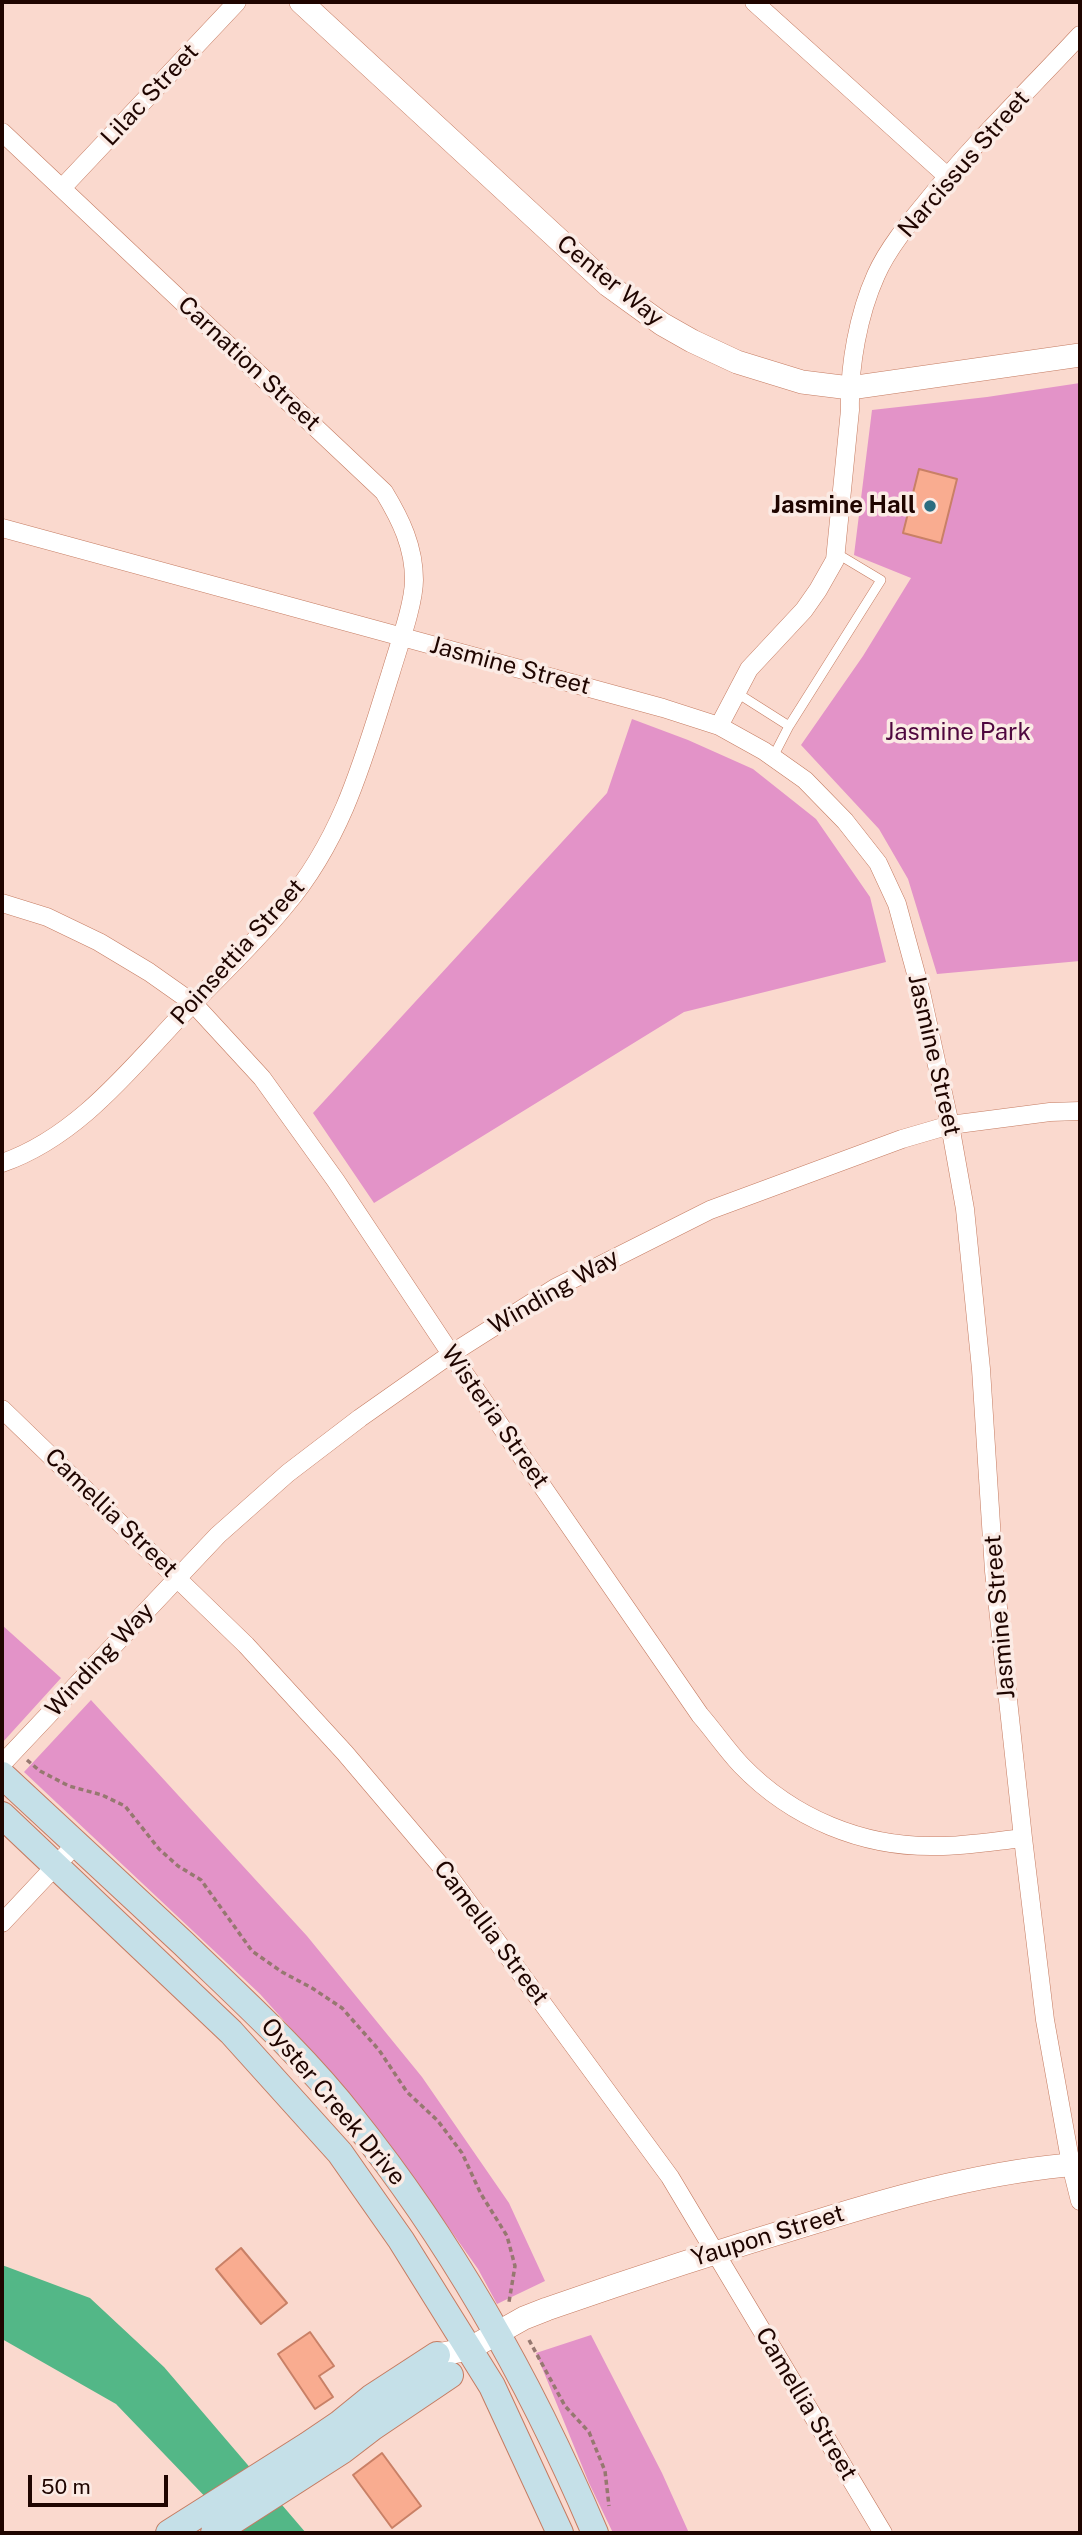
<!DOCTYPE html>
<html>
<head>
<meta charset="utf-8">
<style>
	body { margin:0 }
	#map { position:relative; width:1082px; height:2535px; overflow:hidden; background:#fad9ce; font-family:"Public Sans",sans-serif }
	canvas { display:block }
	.frame { position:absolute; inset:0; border:4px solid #1f0500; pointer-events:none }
	.scale { position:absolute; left:28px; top:2475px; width:140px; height:32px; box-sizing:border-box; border:4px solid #1f0500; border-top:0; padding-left:9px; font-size:21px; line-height:24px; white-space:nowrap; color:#1f0500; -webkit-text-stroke:5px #fbebe5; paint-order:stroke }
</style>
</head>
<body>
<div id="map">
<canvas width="1082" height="2535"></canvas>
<div class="frame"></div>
<div class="scale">50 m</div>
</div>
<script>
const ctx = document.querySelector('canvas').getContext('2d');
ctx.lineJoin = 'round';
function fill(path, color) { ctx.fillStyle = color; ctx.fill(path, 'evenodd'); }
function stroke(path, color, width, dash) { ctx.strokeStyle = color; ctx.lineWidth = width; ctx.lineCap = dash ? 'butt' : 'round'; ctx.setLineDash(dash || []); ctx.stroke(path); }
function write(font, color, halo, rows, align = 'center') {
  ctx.font = font + ' "Public Sans",sans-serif'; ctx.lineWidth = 7; ctx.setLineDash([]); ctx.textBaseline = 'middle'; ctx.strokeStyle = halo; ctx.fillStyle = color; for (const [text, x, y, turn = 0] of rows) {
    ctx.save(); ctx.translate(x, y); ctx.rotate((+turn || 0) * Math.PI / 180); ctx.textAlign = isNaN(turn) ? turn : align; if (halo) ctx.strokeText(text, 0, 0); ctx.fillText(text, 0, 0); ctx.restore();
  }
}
const green = new Path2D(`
	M 1080,383 L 1080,961 L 937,974 L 908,879 L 879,829 L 801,745 L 863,656 L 911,578 L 854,555 L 872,410 L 987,397 Z
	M 632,719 L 688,740 L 753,769 L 816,819 L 870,897 L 886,962 L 684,1012 L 374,1203 L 313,1113 L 607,793 Z
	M 2,1625 L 61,1678 L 2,1743 Z
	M 91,1700 L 307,1936 L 422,2077 L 509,2203 L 545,2281 L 497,2304 L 478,2269 L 386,2139 L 330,2072 L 260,1994 L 24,1772 Z
	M 591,2335 L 662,2473 L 689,2533 L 613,2533 L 589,2483 L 536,2353 Z`);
const water = new Path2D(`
	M 2,2265 L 90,2298 L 164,2367 L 306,2533 L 240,2533 L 116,2404 L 2,2339 Z`);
const building = new Path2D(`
	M 919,469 L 957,479 L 941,543 L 903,533 Z
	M 241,2248 L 287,2303 L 261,2324 L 216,2269 Z
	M 310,2332 L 334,2366 L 319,2376 L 333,2397 L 315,2409 L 278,2354 Z
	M 382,2453 L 421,2506 L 392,2528 L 353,2475 Z`);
const path = new Path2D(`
	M 27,1760 L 40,1771 L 69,1786 L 102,1795 L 125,1806 L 159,1849 L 178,1866 L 201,1880 L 252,1951 L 282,1972 L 312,1988 L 342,2008 L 379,2050 L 407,2092 L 438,2121 L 462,2153 L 481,2194 L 507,2236 L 515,2266 L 509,2302
	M 529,2340 L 565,2406 L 589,2432 L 605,2471 L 609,2506`);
const service = new Path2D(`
	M 737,693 L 789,726 L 773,757
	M 789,726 L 881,580 L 836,553`);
const minor = new Path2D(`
	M 754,2 L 947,176
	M 2,132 L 384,492 C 401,520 414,547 414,580 C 414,604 398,648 391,672 C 364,757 344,836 285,906 C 251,948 209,986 172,1025 C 123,1078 72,1139 2,1163
	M 62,188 L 237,2
	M 2,528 L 663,708 L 719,726 L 764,751 L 805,780 L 845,821 L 878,863 L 897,904 L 921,992 L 950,1125 L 965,1209 L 981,1369 L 994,1571 L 1023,1838 L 1045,2020 L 1071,2165 L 1080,2201
	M 719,726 L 749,669 L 804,610 L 818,590 L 835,560 L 850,410 C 849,366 858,315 876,275 C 888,248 909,223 928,200 C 975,142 1029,90 1080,35
	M 2,903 L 47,917 L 99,942 L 149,972 L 193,1003 L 262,1078 L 336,1181 L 451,1354 L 700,1715 C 714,1731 726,1749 741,1765 C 792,1818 863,1848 938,1846 C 966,1846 995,1841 1023,1838
	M 2,1409 L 246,1645 L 345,1753 L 446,1872 L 670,2177 L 883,2533
	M 2,1764 L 218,1535 L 288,1473 L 360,1418 L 451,1354 L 555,1288 L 710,1210 L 902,1139 L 950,1125 L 1050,1112 L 1080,1111
	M 2,1923 L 76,1844`);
const tertiary = new Path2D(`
	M 301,2 L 608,285 L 662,324 L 692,341 L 737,362 L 802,382 L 850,388 L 1080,355
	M 437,2355 L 469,2349 L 524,2318 L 547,2309 C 636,2278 725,2249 815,2222 C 902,2195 989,2171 1080,2164`);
const secondary = new Path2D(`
	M 2,1775 C 63,1831 123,1888 184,1944 C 242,2000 303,2055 353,2119 C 454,2245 532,2385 595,2533
	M 2,1815 L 231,2032 L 340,2153 L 401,2240 L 492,2386 L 560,2533
	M 169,2533 L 308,2445 L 339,2424 L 371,2398 L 437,2355
	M 214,2533 L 343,2450 L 373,2427 L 450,2375`);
const markers = [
	[930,506,7,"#2b6d80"]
];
const streetNames = [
	["Lilac Street",150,95,-47],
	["Narcissus Street",964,164,-49],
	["Center Way",610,281,39],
	["Carnation Street",249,364,43],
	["Jasmine Street",510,666,15],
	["Poinsettia Street",238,952,-48],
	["Jasmine Street",934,1055,77],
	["Winding Way",554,1292,-30],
	["Wisteria Street",495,1417,55],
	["Camellia Street",111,1513,44],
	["Jasmine Street",1000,1617,-95],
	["Winding Way",100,1660,-47],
	["Camellia Street",491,1933,53],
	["Oyster Creek Drive",333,2102,50],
	["Yaupon Street",768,2236,-17],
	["Camellia Street",806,2404,59]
];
const poiNames = [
	["Jasmine Hall",916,506]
];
const parkNames = [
	["Jasmine Park",958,733]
];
fill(green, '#e393c8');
fill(water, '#53b787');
fill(building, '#f9ac90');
stroke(building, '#c98066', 2);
stroke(service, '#c47b61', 10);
stroke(minor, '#c47b61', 19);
stroke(tertiary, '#c47b61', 24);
stroke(secondary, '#c47b61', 28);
stroke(path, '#967870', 3.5, [5, 3.5]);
stroke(service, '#fff', 9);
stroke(minor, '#fff', 18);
stroke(tertiary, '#fff', 23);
stroke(secondary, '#c5e0e8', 26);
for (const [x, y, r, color] of markers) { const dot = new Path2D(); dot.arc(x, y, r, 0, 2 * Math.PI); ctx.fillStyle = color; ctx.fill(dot); stroke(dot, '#fbebe5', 2.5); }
write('24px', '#1f0500', '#fbebe5', streetNames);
write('bold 24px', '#1f0500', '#fbebe5', poiNames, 'right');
write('24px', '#4f073e', '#fbebe5', parkNames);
</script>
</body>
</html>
